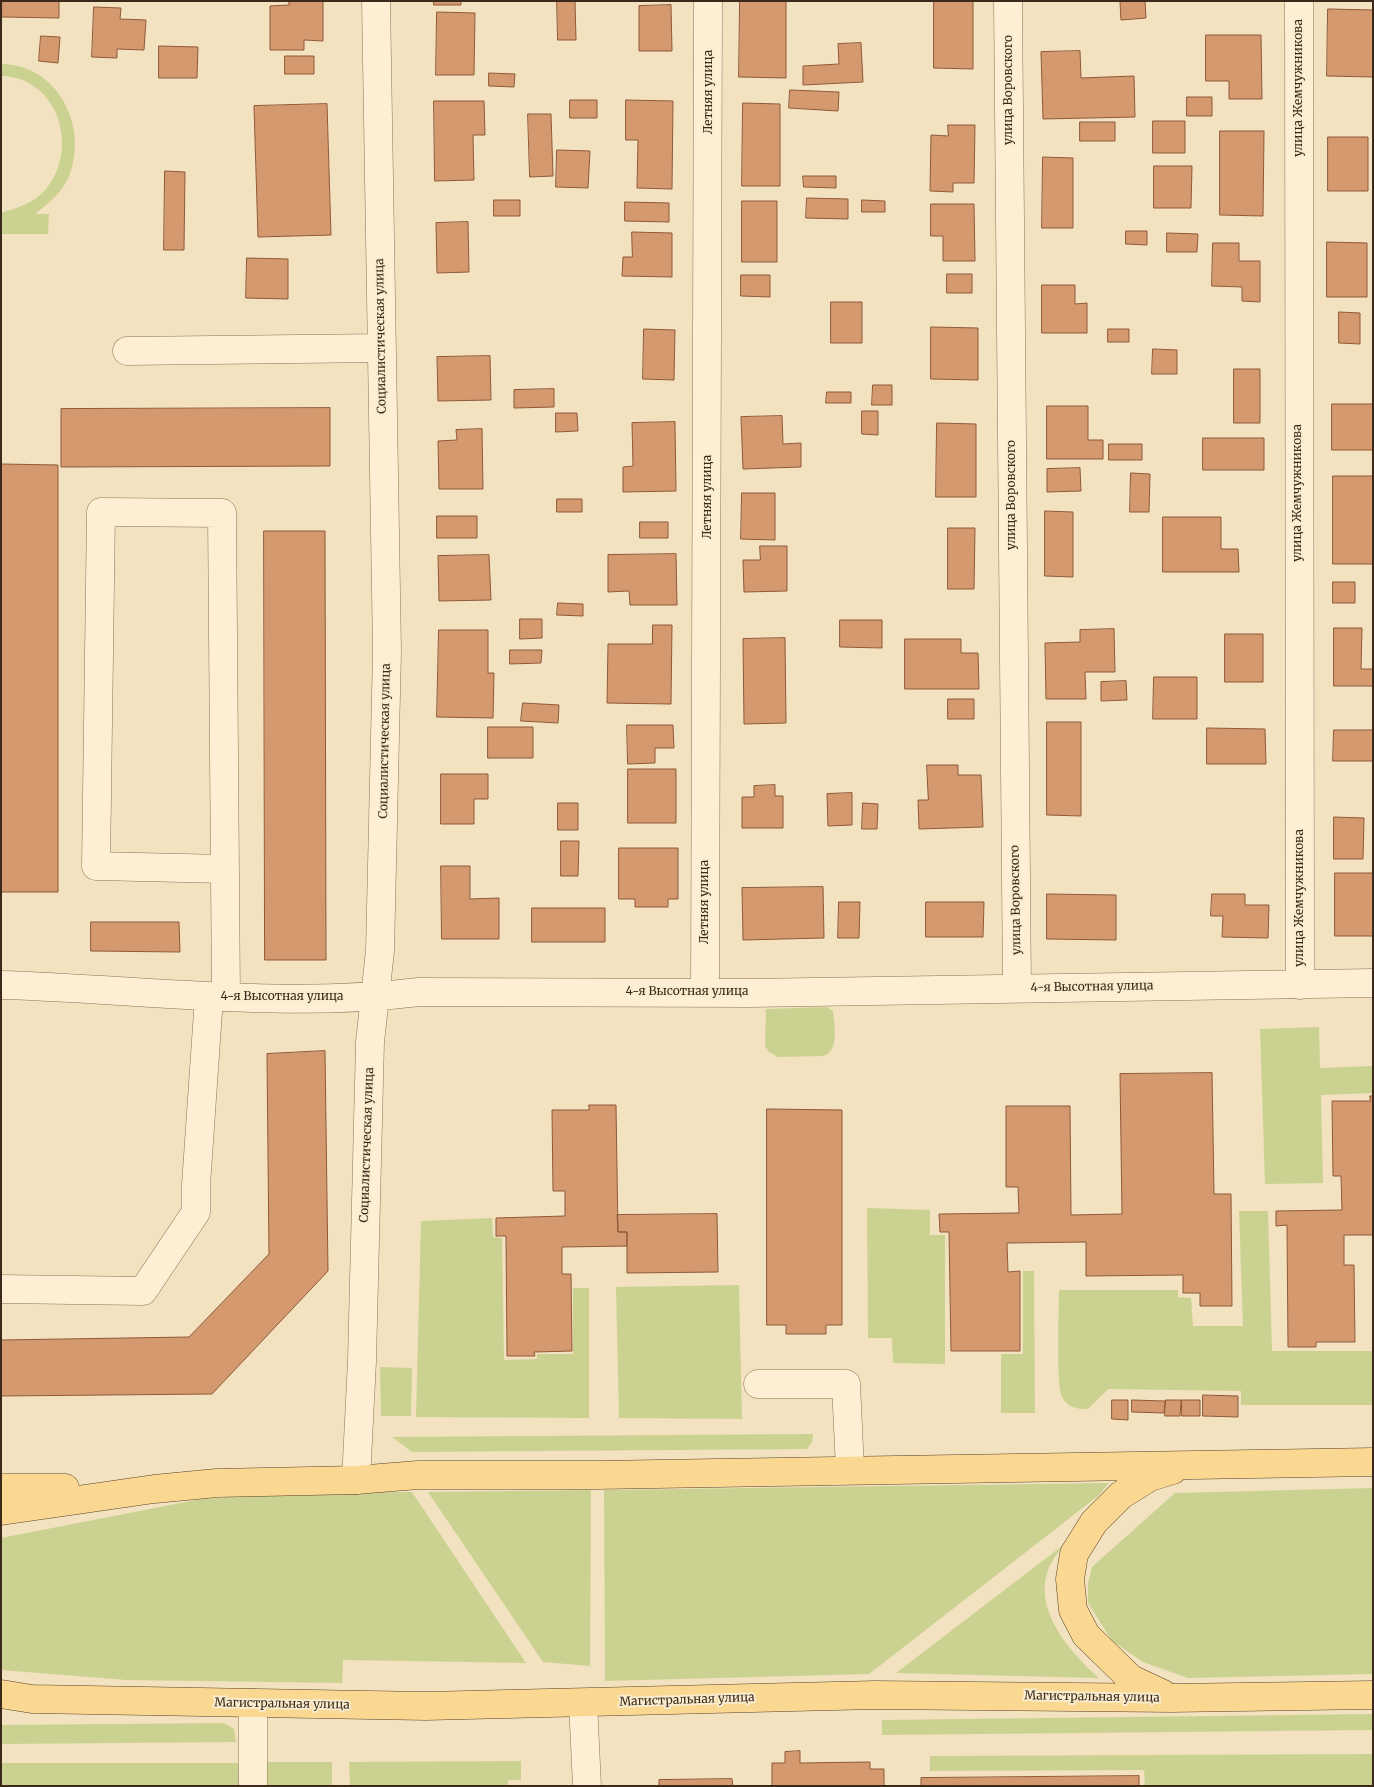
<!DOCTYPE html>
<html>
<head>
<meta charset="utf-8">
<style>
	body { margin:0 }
	#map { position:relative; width:1374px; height:1787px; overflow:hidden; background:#f2e2bf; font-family:Merriweather,serif }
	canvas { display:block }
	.frame { position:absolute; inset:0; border:2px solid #3b2a1b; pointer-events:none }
</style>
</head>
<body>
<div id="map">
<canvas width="1374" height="1787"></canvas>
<div class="frame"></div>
</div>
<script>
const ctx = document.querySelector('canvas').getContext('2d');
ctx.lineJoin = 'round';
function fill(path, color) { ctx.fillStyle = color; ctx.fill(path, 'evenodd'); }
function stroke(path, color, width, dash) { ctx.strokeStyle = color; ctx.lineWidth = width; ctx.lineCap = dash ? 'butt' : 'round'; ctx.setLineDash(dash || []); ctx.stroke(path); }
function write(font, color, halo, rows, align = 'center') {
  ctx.font = font + ' Merriweather,serif'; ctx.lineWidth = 4; ctx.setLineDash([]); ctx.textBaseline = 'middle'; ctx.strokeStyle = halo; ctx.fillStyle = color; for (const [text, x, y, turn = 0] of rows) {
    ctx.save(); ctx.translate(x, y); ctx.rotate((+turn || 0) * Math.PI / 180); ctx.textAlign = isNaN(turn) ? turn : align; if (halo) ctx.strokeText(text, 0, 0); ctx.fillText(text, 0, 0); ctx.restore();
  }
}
const green = new Path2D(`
	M 1,64 C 57,64 88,125 70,174 C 63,192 49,203 35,214 L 49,214 L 48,234 L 1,234 L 1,213 C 17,208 34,203 45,190 C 80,150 59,77 1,76 Z
	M 827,1007 L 833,1011 C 834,1025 840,1051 823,1056 L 778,1057 L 769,1052 L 765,1046 L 766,1009 Z
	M 1319,1027 L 1320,1068 L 1373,1066 L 1373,1093 L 1321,1095 L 1323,1183 L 1265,1184 L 1260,1029 Z
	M 867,1208 L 930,1210 L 930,1235 L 945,1235 L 945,1364 L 893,1363 L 892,1338 L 868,1338 Z
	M 1239,1211 L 1268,1211 L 1272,1351 L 1372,1351 L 1373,1405 L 1241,1405 L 1241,1391 L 1108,1389 L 1088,1409 C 1077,1409 1068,1408 1062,1397 C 1056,1384 1059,1309 1059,1290 L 1178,1290 L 1178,1297 L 1191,1298 L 1193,1326 L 1243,1326 Z
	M 492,1218 L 493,1237 L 502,1238 L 504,1360 L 537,1359 L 537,1354 L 573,1354 L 573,1288 L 589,1288 L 589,1418 L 416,1417 L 421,1221 Z
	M 1023,1271 L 1034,1271 L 1035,1413 L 1001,1413 L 1001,1354 L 1023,1354 Z
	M 739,1285 L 742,1419 L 619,1418 L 616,1287 Z
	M 380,1367 L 412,1368 L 411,1416 L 381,1416 Z
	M 813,1434 L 812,1442 L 807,1449 L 412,1452 L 392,1437 Z
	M 1109,1483 L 1098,1496 L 869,1674 L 605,1681 L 604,1490 Z
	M 1373,1488 L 1373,1674 L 1188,1678 L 1143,1662 L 1112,1641 L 1088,1603 L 1088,1583 L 1092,1567 L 1175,1493 Z
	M 591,1490 L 590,1666 L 543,1662 L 428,1492 Z
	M 412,1492 L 526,1663 L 343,1660 L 342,1683 L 126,1680 L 1,1670 L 1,1538 L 201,1499 L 305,1493 Z
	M 1062,1546 C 1057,1554 1050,1563 1047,1573 C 1035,1613 1072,1654 1099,1678 L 896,1673 Z
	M 1373,1714 L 1373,1730 L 882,1735 L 882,1720 Z
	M 224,1723 L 234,1729 L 236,1742 L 1,1744 L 1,1725 Z
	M 1373,1754 L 1373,1786 L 1145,1786 L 1144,1770 L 930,1771 L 930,1756 Z
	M 521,1761 L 521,1780 L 508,1780 L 508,1786 L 350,1786 L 349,1762 Z
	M 267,1762 L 332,1762 L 332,1786 L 267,1786 Z
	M 1,1763 L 238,1763 L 239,1786 L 1,1786 Z`);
const building = new Path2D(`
	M 2,1 L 59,1 L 59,18 L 2,17 Z
	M 289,1 L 323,1 L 323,41 L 304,40 L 304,50 L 270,50 L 270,6 L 289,5 Z
	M 434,1 L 461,1 L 461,5 L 434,5 Z
	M 557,1 L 575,1 L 576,40 L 558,40 Z
	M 740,1 L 786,1 L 786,78 L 739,77 Z
	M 934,1 L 973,1 L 973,69 L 934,68 Z
	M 1145,1 L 1146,18 L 1121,20 L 1120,2 Z
	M 671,5 L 672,51 L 639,51 L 639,6 Z
	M 94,7 L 121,8 L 120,19 L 146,20 L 144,50 L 117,49 L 117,58 L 92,57 Z
	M 1328,9 L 1373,10 L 1373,77 L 1327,76 Z
	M 437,12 L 475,13 L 474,75 L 436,75 Z
	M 1206,35 L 1261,35 L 1262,99 L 1229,99 L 1229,81 L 1206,81 Z
	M 41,36 L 60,37 L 58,63 L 39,61 Z
	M 861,43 L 863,82 L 803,85 L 803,66 L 839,64 L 838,44 Z
	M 159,46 L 198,47 L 197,78 L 159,78 Z
	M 1080,51 L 1081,78 L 1134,76 L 1135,117 L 1043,119 L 1041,52 Z
	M 285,56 L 314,56 L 314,74 L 285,74 Z
	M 489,73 L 515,74 L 514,87 L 489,86 Z
	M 790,90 L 839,92 L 838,111 L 789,108 Z
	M 1187,97 L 1212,97 L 1212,116 L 1187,116 Z
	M 570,100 L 597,100 L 597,118 L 570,118 Z
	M 626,100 L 673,101 L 672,189 L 637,188 L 638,140 L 626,140 Z
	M 434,101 L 484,101 L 485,135 L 473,135 L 474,180 L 435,181 Z
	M 743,103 L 780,104 L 780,186 L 742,186 Z
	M 327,104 L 331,235 L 258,237 L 254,106 Z
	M 528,114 L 551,114 L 553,176 L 530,177 Z
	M 1153,121 L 1185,121 L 1185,153 L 1153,153 Z
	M 1080,122 L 1115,122 L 1115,141 L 1080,141 Z
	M 948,125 L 975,125 L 974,183 L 953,183 L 953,192 L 930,191 L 931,135 L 948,136 Z
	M 1220,131 L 1264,131 L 1263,216 L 1220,215 Z
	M 1328,137 L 1368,137 L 1368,191 L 1328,191 Z
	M 557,150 L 590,151 L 588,188 L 556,187 Z
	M 1043,157 L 1073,158 L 1073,228 L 1042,228 Z
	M 1154,166 L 1192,166 L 1191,208 L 1154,208 Z
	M 165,171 L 185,172 L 184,250 L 164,250 Z
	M 803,176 L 836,176 L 836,188 L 804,187 Z
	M 807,198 L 848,199 L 848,219 L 806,218 Z
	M 494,200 L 520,200 L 520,216 L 494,216 Z
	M 862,200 L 885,201 L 885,212 L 862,212 Z
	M 742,201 L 777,201 L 777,262 L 742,262 Z
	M 625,202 L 669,203 L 669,222 L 625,221 Z
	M 931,204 L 974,204 L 975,261 L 943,261 L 943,236 L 931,236 Z
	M 468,222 L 469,272 L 437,273 L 436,223 Z
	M 1126,231 L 1147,231 L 1147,245 L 1126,244 Z
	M 632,232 L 672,233 L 672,277 L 622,276 L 623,257 L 632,257 Z
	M 1167,233 L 1198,234 L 1197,252 L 1167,252 Z
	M 1327,242 L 1367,243 L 1367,297 L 1327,297 Z
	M 1213,243 L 1239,243 L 1239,261 L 1260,261 L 1260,302 L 1242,301 L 1242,287 L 1212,286 Z
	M 247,258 L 288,259 L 288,299 L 246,298 Z
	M 947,274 L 972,274 L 972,293 L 947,293 Z
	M 741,275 L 770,275 L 770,297 L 741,296 Z
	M 1042,285 L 1075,285 L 1075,304 L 1087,303 L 1087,333 L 1042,333 Z
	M 831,302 L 862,302 L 862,343 L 831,343 Z
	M 1339,312 L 1360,313 L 1360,344 L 1339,343 Z
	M 931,327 L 978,328 L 978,380 L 931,379 Z
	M 644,329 L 675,330 L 674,380 L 643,379 Z
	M 1108,329 L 1129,329 L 1129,342 L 1108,342 Z
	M 1153,349 L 1177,350 L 1177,374 L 1152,374 Z
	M 490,356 L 491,400 L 438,401 L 437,357 Z
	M 1234,369 L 1260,369 L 1260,423 L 1234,423 Z
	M 873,385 L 892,385 L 892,405 L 872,405 Z
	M 554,389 L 554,407 L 514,408 L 514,390 Z
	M 827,392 L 851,392 L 851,403 L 826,403 Z
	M 1332,404 L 1373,404 L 1373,450 L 1332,450 Z
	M 1047,406 L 1088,406 L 1088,440 L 1103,440 L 1103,459 L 1047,459 Z
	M 330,408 L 330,466 L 61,467 L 61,409 Z
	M 862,411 L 878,411 L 878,435 L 862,434 Z
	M 556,413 L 577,413 L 578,431 L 556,432 Z
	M 782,416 L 783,444 L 801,443 L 801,467 L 743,469 L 741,417 Z
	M 675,422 L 676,491 L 623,492 L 623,467 L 633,466 L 632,423 Z
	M 937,423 L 976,424 L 976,497 L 936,497 Z
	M 482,429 L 483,489 L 439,489 L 438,441 L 457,440 L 456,430 Z
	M 1203,438 L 1264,438 L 1264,470 L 1203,470 Z
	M 1109,444 L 1142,444 L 1142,460 L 1109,460 Z
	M 1,464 L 58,465 L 58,892 L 1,892 Z
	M 1080,468 L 1081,491 L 1047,492 L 1047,469 Z
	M 1131,473 L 1150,474 L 1149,512 L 1130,512 Z
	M 1333,476 L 1373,476 L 1373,564 L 1333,564 Z
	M 742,493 L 775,493 L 775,540 L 741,539 Z
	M 557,499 L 582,499 L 582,512 L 557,512 Z
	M 1045,511 L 1073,512 L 1073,577 L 1045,576 Z
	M 437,516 L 477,516 L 477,538 L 437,538 Z
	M 1163,517 L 1221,517 L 1221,549 L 1238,549 L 1239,572 L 1163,572 Z
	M 640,522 L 668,522 L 668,538 L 640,538 Z
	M 948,528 L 975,528 L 974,589 L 948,589 Z
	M 264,531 L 325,531 L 326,960 L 265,960 Z
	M 760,546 L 787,546 L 787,591 L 744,592 L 743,560 L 760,560 Z
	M 676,554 L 677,605 L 630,605 L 629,591 L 608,592 L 608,555 Z
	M 489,555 L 491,600 L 439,601 L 438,556 Z
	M 1333,582 L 1355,582 L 1355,603 L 1333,603 Z
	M 558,603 L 583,604 L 583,616 L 557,615 Z
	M 520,619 L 542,619 L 542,638 L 520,639 Z
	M 840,620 L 882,620 L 882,648 L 840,647 Z
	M 653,625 L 672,625 L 671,704 L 607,703 L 608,644 L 652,644 Z
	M 1334,628 L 1362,628 L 1361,669 L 1373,669 L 1373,686 L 1334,686 Z
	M 1114,629 L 1115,672 L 1085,672 L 1086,699 L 1046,699 L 1045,643 L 1080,642 L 1080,630 Z
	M 439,630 L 488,630 L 488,673 L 494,673 L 493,718 L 437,717 Z
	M 1225,634 L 1263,634 L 1263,682 L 1225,682 Z
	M 785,638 L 786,723 L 744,724 L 743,639 Z
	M 905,639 L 961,639 L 961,653 L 978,653 L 979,689 L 905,689 Z
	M 510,650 L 542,650 L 541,663 L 510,664 Z
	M 1154,677 L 1197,677 L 1197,719 L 1153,719 Z
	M 1126,681 L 1127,700 L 1101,701 L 1101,682 Z
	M 948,699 L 974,699 L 974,719 L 948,719 Z
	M 523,703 L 559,705 L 558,723 L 521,721 Z
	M 1047,722 L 1081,722 L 1081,816 L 1047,815 Z
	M 627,725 L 673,725 L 674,748 L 655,748 L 655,763 L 628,764 Z
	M 488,727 L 533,727 L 533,758 L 488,758 Z
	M 1207,728 L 1265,729 L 1266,764 L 1207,764 Z
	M 1334,730 L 1373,730 L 1373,761 L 1333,761 Z
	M 927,765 L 958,765 L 958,775 L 981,775 L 983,827 L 919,829 L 918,800 L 928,800 Z
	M 628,769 L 676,769 L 676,823 L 628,823 Z
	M 441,774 L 488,774 L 488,799 L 474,799 L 474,824 L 441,824 Z
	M 775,785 L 775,796 L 783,796 L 783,828 L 742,828 L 742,797 L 754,797 L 754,786 Z
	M 852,793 L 852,825 L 828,826 L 827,794 Z
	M 558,803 L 578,803 L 578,830 L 558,830 Z
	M 863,803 L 878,804 L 877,829 L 862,829 Z
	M 1334,817 L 1364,818 L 1363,859 L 1334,859 Z
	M 561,841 L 579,841 L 578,876 L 561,876 Z
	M 619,848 L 678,848 L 678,899 L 668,899 L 668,907 L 635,907 L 635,899 L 619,899 Z
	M 441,866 L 470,866 L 470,899 L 499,898 L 499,939 L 442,939 Z
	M 1335,873 L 1373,873 L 1373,936 L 1335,936 Z
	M 823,887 L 824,938 L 743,940 L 742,888 Z
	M 1047,894 L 1116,895 L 1116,940 L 1047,939 Z
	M 1212,894 L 1245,894 L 1245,905 L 1269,905 L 1268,938 L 1222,937 L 1223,916 L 1211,916 Z
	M 839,902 L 860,902 L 859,938 L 838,938 Z
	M 926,902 L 984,902 L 983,937 L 926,937 Z
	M 532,908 L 605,908 L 605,942 L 532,942 Z
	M 91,922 L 179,922 L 180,952 L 91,951 Z
	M 325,1051 L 328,1271 L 212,1394 L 1,1396 L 1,1340 L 189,1337 L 269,1254 L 267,1054 Z
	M 1212,1073 L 1214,1194 L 1231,1194 L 1232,1306 L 1200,1306 L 1200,1293 L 1183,1293 L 1183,1275 L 1086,1276 L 1086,1242 L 1007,1243 L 1008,1272 L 1020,1271 L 1020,1351 L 951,1351 L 949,1232 L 940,1232 L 939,1214 L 1019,1213 L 1018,1187 L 1006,1187 L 1006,1106 L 1070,1106 L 1071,1215 L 1122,1214 L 1120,1074 Z
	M 1370,1096 L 1373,1096 L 1373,1235 L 1344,1235 L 1344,1265 L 1354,1265 L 1355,1342 L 1316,1342 L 1316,1347 L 1288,1347 L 1287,1225 L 1276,1226 L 1276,1211 L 1342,1210 L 1341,1176 L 1333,1176 L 1332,1101 L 1370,1101 Z
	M 589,1105 L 616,1105 L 618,1232 L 627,1232 L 627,1246 L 562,1247 L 562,1274 L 571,1274 L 572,1351 L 534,1352 L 535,1356 L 507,1356 L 506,1236 L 496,1236 L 496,1218 L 565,1216 L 565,1191 L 553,1191 L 552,1110 L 589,1110 Z
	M 767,1109 L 842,1110 L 842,1325 L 826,1325 L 826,1334 L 786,1334 L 786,1325 L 767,1325 Z
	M 717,1214 L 718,1272 L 627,1273 L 627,1232 L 618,1232 L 617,1215 Z
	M 1203,1395 L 1238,1396 L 1238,1417 L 1203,1416 Z
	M 1112,1400 L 1128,1400 L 1128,1420 L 1112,1419 Z
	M 1132,1400 L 1165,1401 L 1164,1413 L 1132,1412 Z
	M 1166,1400 L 1181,1400 L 1180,1416 L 1165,1416 Z
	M 1182,1400 L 1200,1400 L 1200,1416 L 1182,1416 Z
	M 800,1751 L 800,1763 L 870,1762 L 870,1769 L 884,1769 L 884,1786 L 772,1786 L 772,1763 L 785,1763 L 785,1752 Z
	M 1139,1776 L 1139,1786 L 921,1786 L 921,1778 Z
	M 732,1779 L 733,1786 L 659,1786 L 659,1780 Z`);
const minor = new Path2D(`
	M 1008,1 L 1017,988
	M 1299,1 L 1300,985
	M 127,351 L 382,348
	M 225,869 L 96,866 L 101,512 L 222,513 L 226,997
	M 1,985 C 140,989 281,1009 419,992 L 750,993 L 1373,983
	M 705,992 L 708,1
	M 1,1289 L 143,1291 L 196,1212 L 196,1185 L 209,997
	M 758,1384 L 846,1384 L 850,1470
	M 356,1480 L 362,1361 L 370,1042 L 380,951 L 387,651 L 376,1
	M 253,1703 L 253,1786
	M 583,1703 L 587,1786`);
const major = new Path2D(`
	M 1,1488 L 65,1488
	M 1,1511 L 154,1489 L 217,1483 L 356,1480 L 418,1475 L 597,1475 L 1373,1462
	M 1,1694 L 32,1699 L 426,1706 L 875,1695 L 1171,1698 L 1373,1695
	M 1163,1694 L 1131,1679 L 1086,1635 L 1073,1610 L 1070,1579 L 1074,1554 L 1094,1522 L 1121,1495 L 1150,1477 L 1173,1470`);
const streetNames = [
	["улица Жемчужникова",1299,88,-90],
	["улица Воровского",1009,90,-90],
	["Летняя улица",709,92,-90],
	["Социалистическая улица",381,336,-91],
	["улица Жемчужникова",1298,493,-90],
	["улица Воровского",1012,495,-90],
	["Летняя улица",708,497,-90],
	["Социалистическая улица",385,741,-89],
	["улица Жемчужникова",1300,898,-90],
	["улица Воровского",1016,900,-91],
	["Летняя улица",705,902,-90],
	["4-я Высотная улица",1092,987,-1],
	["4-я Высотная улица",687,992],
	["4-я Высотная улица",282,997],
	["Социалистическая улица",367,1145,-88],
	["Магистральная улица",1092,1697,1],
	["Магистральная улица",687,1700,-2],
	["Магистральная улица",282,1704,1]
];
fill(green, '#cbd291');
fill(building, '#d59970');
stroke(building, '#8f5938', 1);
stroke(minor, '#8d7255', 29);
stroke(major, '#5a402a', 29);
stroke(minor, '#fcefd3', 28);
stroke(major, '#fad892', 28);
write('12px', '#3b2a1b', '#f9eccf', streetNames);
</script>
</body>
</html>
